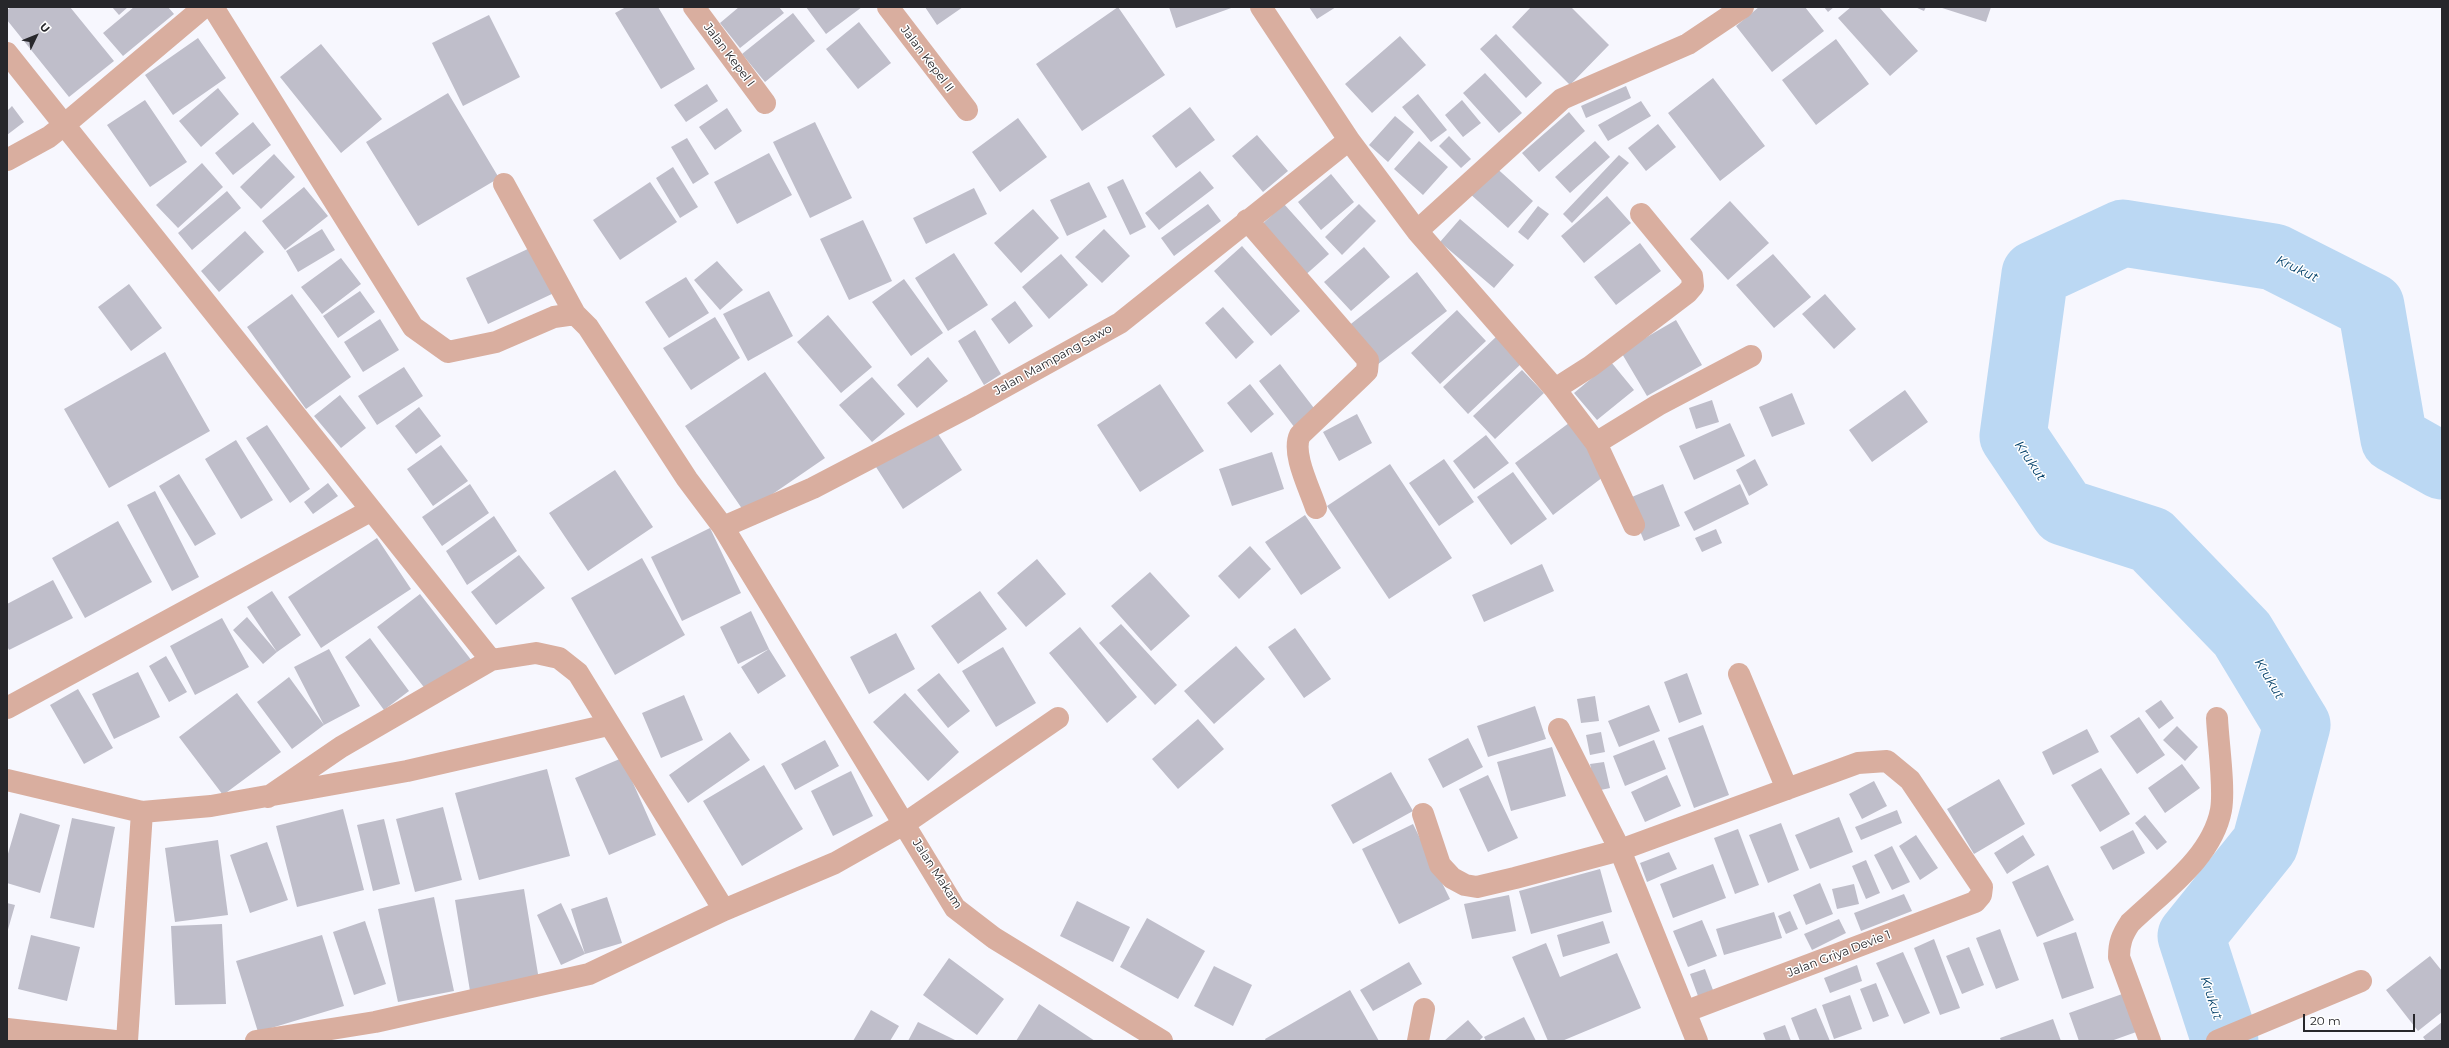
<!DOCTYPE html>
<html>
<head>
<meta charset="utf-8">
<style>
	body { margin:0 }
	#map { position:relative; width:2449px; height:1048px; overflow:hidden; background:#f7f7fe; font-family:Montserrat,sans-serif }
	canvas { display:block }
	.frame { position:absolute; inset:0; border:8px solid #27272b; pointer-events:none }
	.north { position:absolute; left:16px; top:16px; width:40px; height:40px; -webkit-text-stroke:3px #fff; paint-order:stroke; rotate:47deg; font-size:11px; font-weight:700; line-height:16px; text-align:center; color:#27272b }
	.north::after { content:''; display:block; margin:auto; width:14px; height:18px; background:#27272b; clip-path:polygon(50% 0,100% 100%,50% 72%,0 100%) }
	.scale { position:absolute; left:2303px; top:1014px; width:112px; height:18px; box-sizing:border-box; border:2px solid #27272b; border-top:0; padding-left:5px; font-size:12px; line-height:14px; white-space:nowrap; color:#27272b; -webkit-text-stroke:3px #fff; paint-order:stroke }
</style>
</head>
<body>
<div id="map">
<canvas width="2449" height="1048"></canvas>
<div class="frame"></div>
<div class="north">U</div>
<div class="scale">20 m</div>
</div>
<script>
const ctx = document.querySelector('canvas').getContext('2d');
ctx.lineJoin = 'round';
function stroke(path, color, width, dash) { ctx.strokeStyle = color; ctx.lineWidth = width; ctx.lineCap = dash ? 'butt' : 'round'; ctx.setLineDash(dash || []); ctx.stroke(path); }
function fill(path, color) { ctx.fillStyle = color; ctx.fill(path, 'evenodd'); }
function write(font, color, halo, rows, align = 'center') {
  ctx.font = font + ' Montserrat,sans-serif'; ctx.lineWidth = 3; ctx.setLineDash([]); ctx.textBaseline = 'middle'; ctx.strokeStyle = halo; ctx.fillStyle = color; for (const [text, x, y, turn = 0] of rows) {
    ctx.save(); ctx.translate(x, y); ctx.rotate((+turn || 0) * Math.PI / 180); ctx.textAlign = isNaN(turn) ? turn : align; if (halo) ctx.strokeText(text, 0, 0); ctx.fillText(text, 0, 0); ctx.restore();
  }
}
const river = new Path2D(`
	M 2225,1041 L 2191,936 L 2265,844 L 2297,725 L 2242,634 L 2151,540 L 2064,512 L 2013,436 L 2035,274 L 2123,233 L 2274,257 L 2371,306 L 2394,439 L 2442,466`);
const building = new Path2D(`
	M 11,7 L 70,7 L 114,61 L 69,97 L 7,20 L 7,10 Z
	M 112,7 L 128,7 L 119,15 Z
	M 134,7 L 168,7 L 174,14 L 123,56 L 103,33 Z
	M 626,7 L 658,7 L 695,69 L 661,89 L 615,13 Z
	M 739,7 L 779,7 L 784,13 L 740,48 L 720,23 Z
	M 806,7 L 862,7 L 826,34 Z
	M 925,7 L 963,7 L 937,25 Z
	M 1118,7 L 1165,75 L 1082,131 L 1036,64 Z
	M 1169,7 L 1234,7 L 1176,28 Z
	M 1309,7 L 1336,7 L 1317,19 Z
	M 1531,7 L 1571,7 L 1609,45 L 1570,85 L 1512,27 Z
	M 1759,7 L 1805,7 L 1824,31 L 1772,72 L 1736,26 Z
	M 1824,7 L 1834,7 L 1828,12 Z
	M 1851,7 L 1879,7 L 1918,51 L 1890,76 L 1838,18 Z
	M 1915,7 L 1926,7 L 1924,11 Z
	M 1939,7 L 1991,7 L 1986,22 Z
	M 793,13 L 815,41 L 765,82 L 742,54 Z
	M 489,15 L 520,77 L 463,106 L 432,43 Z
	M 859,22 L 891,63 L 858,89 L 826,49 Z
	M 1496,34 L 1542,83 L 1526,98 L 1480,49 Z
	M 1400,36 L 1426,65 L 1372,113 L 1345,84 Z
	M 198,38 L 226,78 L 173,115 L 145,75 Z
	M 1836,39 L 1869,84 L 1816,125 L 1782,80 Z
	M 321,44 L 382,119 L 341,153 L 280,77 Z
	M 1485,73 L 1522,113 L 1499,133 L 1463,93 Z
	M 1713,78 L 1765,146 L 1720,181 L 1668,113 Z
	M 707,84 L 718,101 L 686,122 L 674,105 Z
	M 1626,86 L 1631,98 L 1586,118 L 1581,106 Z
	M 218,88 L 239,114 L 201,147 L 179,121 Z
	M 448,93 L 499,178 L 418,226 L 366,142 Z
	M 1418,94 L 1447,130 L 1431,142 L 1402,107 Z
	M 145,100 L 187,162 L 150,187 L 107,125 Z
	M 1462,100 L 1481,123 L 1463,137 L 1445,115 Z
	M 1641,101 L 1651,116 L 1608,141 L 1598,125 Z
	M 12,106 L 24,122 L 7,135 L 7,111 Z
	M 1190,107 L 1215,140 L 1176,168 L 1152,136 Z
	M 727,108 L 742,131 L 715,150 L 699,127 Z
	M 1569,112 L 1585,131 L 1539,172 L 1522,153 Z
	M 1395,116 L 1414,132 L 1388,162 L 1369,145 Z
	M 1018,118 L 1047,157 L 1000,192 L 972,152 Z
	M 253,122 L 271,145 L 233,175 L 215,153 Z
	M 815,122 L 852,198 L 810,218 L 773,142 Z
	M 1658,124 L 1676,147 L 1646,171 L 1628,148 Z
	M 1257,135 L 1288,171 L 1263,192 L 1232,156 Z
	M 1449,136 L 1471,159 L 1461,168 L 1439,146 Z
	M 687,138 L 709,174 L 693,184 L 671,147 Z
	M 1419,141 L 1448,167 L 1423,195 L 1394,169 Z
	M 1595,141 L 1610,157 L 1570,193 L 1555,177 Z
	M 769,153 L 792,195 L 737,224 L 714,182 Z
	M 274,154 L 295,177 L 261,209 L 240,187 Z
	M 1619,155 L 1629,163 L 1572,223 L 1563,214 Z
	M 202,163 L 223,187 L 178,228 L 156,205 Z
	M 1492,164 L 1533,201 L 1508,228 L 1468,192 Z
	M 673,167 L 698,207 L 680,218 L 656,178 Z
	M 1200,171 L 1214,188 L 1159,230 L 1145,213 Z
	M 1331,174 L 1354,202 L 1321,230 L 1298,202 Z
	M 1123,179 L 1146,227 L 1130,235 L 1107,187 Z
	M 650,182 L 677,222 L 620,260 L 593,220 Z
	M 1089,182 L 1107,217 L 1067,236 L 1050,200 Z
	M 304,187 L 328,216 L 285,250 L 262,221 Z
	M 974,188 L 987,214 L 926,244 L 913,218 Z
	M 227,191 L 241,208 L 192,250 L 178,233 Z
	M 1607,196 L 1631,223 L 1584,263 L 1561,236 Z
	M 1730,201 L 1769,243 L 1728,280 L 1690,239 Z
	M 1208,204 L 1221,221 L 1174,256 L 1161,238 Z
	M 1284,204 L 1329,254 L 1302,278 L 1258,228 Z
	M 1359,204 L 1376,221 L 1342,255 L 1325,237 Z
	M 1538,206 L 1549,214 L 1528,240 L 1518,232 Z
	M 1033,209 L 1059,238 L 1021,273 L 994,243 Z
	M 1460,219 L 1514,265 L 1494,288 L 1440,242 Z
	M 863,220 L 892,281 L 849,300 L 820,239 Z
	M 322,229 L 335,250 L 298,272 L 286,251 Z
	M 1104,229 L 1130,256 L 1102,283 L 1075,257 Z
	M 245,231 L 264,252 L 219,292 L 201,271 Z
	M 1640,243 L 1661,271 L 1616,305 L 1594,277 Z
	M 1242,246 L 1300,311 L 1271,336 L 1214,271 Z
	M 532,247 L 554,293 L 488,324 L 466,278 Z
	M 1364,247 L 1390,277 L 1351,311 L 1324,282 Z
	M 954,253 L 988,305 L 948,331 L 915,278 Z
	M 1061,254 L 1088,285 L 1049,319 L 1022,287 Z
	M 1773,254 L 1811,297 L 1774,328 L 1736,285 Z
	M 341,258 L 361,284 L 322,314 L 301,287 Z
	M 717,261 L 743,290 L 720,310 L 694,280 Z
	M 1417,272 L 1447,311 L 1377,365 L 1347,327 Z
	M 686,277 L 709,313 L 669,338 L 645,302 Z
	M 904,279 L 943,333 L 911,356 L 872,302 Z
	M 129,284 L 162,328 L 131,351 L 98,307 Z
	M 360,291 L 375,312 L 338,338 L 323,316 Z
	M 769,291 L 793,336 L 748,361 L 723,314 Z
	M 292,294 L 351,377 L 306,409 L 247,327 Z
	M 1825,294 L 1856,329 L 1834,349 L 1802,314 Z
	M 1015,301 L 1033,326 L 1009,344 L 991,319 Z
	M 1223,307 L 1254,342 L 1236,359 L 1205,323 Z
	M 1457,310 L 1486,341 L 1440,384 L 1411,353 Z
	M 828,315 L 872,367 L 841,393 L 797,342 Z
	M 715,317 L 740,358 L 691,390 L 663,348 Z
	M 380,319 L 399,350 L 363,372 L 344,342 Z
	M 1676,320 L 1702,365 L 1647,396 L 1621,352 Z
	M 975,330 L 1001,374 L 984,385 L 958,341 Z
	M 1497,336 L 1522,363 L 1468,414 L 1443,387 Z
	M 165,352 L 210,431 L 109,488 L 64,409 Z
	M 928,357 L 948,381 L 917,408 L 897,385 Z
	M 1611,362 L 1634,390 L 1597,420 L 1574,393 Z
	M 1280,364 L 1317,412 L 1295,428 L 1259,381 Z
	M 404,367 L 423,396 L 377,425 L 358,396 Z
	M 1522,370 L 1544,393 L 1495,439 L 1473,416 Z
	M 765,372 L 825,458 L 745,513 L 685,426 Z
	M 872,377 L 905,414 L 872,442 L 839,405 Z
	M 1160,384 L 1204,451 L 1140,492 L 1097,425 Z
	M 1250,384 L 1274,414 L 1251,433 L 1227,403 Z
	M 1905,390 L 1928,422 L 1872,462 L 1849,430 Z
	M 1792,393 L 1805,424 L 1772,437 L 1759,407 Z
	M 340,395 L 366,428 L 341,448 L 314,416 Z
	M 1712,400 L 1719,422 L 1696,429 L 1689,408 Z
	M 419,407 L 441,436 L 416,454 L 395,426 Z
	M 1357,414 L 1372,443 L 1339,461 L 1323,432 Z
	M 1569,423 L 1607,474 L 1553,515 L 1515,463 Z
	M 1730,423 L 1745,456 L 1694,480 L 1679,446 Z
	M 267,425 L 310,489 L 290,503 L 246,438 Z
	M 934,428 L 962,470 L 903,509 L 876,467 Z
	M 1486,435 L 1509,463 L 1474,489 L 1453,461 Z
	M 236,440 L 273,500 L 241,519 L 205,459 Z
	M 441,445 L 468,481 L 433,506 L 407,469 Z
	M 1272,452 L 1284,489 L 1232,506 L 1219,469 Z
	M 1444,459 L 1474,502 L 1439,526 L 1409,483 Z
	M 1755,459 L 1768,485 L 1749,496 L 1736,470 Z
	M 1390,464 L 1452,558 L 1389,599 L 1327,506 Z
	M 615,470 L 653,527 L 588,571 L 549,513 Z
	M 1513,472 L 1547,519 L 1511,545 L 1477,497 Z
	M 179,474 L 216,534 L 195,546 L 159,486 Z
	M 328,483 L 338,496 L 313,514 L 304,502 Z
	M 470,484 L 489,513 L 442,546 L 422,517 Z
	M 1663,484 L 1680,526 L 1644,541 L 1627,499 Z
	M 1740,484 L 1749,504 L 1694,531 L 1684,512 Z
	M 155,491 L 199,577 L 172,591 L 127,505 Z
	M 1305,515 L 1341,568 L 1301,595 L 1265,542 Z
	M 494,516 L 517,551 L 467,585 L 446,551 Z
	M 118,521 L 152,582 L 85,618 L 52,558 Z
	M 710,528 L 741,593 L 682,621 L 651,557 Z
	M 1716,529 L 1722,543 L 1702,552 L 1695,538 Z
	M 377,538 L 411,589 L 321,648 L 288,597 Z
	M 1250,546 L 1271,569 L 1239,599 L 1218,576 Z
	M 519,555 L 545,588 L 496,625 L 471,592 Z
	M 642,558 L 685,635 L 615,675 L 571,598 Z
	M 1037,559 L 1066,594 L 1026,627 L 997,593 Z
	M 1542,564 L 1554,591 L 1484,622 L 1472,595 Z
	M 1150,572 L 1190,616 L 1151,651 L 1111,606 Z
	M 53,580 L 73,618 L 9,650 L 7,646 L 7,604 Z
	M 272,591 L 301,635 L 277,652 L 247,607 Z
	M 980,591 L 1007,629 L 958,664 L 931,626 Z
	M 420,594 L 472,661 L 430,695 L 377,627 Z
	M 751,611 L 769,649 L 786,676 L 758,694 L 741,667 L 769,649 L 738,664 L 720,627 Z
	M 247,617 L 277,652 L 263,664 L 233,630 Z
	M 222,618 L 249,667 L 195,695 L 170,646 Z
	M 1121,624 L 1177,685 L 1155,705 L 1099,643 Z
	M 1080,627 L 1137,697 L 1107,723 L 1049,653 Z
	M 1295,628 L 1331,679 L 1304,698 L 1268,647 Z
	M 896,633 L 915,669 L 869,694 L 850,657 Z
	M 370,638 L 409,691 L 384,710 L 345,657 Z
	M 1236,646 L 1265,679 L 1214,724 L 1184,691 Z
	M 1003,647 L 1036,703 L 996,727 L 962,671 Z
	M 329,649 L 360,706 L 324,725 L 292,749 L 257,702 L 289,677 L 324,725 L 294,667 Z
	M 166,656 L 187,692 L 169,702 L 149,666 Z
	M 138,672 L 160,717 L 114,739 L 92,694 Z
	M 939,673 L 970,711 L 948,728 L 917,690 Z
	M 1687,673 L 1702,714 L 1679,723 L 1664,682 Z
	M 78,689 L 113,748 L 84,764 L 50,705 Z
	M 237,693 L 281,752 L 223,795 L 179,737 Z
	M 905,693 L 959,752 L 928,781 L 873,722 Z
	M 684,695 L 703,740 L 661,758 L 642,713 Z
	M 1595,696 L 1599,721 L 1581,723 L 1577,699 Z
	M 2161,700 L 2174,718 L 2159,729 L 2145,711 Z
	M 1649,705 L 1660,731 L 1619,747 L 1608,721 Z
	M 1535,706 L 1546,739 L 1488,757 L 1477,726 Z
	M 2139,717 L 2165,755 L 2137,774 L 2110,736 Z
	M 1198,719 L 1224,749 L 1178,789 L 1152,759 Z
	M 1703,725 L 1729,795 L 1694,808 L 1668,738 Z
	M 2177,726 L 2198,747 L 2185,761 L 2163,740 Z
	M 2087,729 L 2099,752 L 2053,775 L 2042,752 Z
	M 730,732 L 750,760 L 688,803 L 669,775 Z
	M 1601,732 L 1605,752 L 1590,755 L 1586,735 Z
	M 1468,738 L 1483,767 L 1443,788 L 1428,759 Z
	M 825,740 L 839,766 L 795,790 L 781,764 Z
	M 1654,740 L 1666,769 L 1625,786 L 1613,756 Z
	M 1552,747 L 1566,796 L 1511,811 L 1497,762 Z
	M 622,758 L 656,835 L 609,855 L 575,778 Z
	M 1604,762 L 1610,788 L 1596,791 L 1590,764 Z
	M 2182,764 L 2200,788 L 2165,813 L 2148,788 Z
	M 764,765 L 803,829 L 742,866 L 703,801 Z
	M 2101,768 L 2130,814 L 2100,832 L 2071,785 Z
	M 547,769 L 570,856 L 479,880 L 455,793 Z
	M 851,771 L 873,816 L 833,836 L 811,791 Z
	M 1391,772 L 1413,811 L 1353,844 L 1331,805 Z
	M 1488,775 L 1518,838 L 1488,852 L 1459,789 Z
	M 1667,775 L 1681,806 L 1645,822 L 1631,792 Z
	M 1999,779 L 2025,824 L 1974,854 L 1947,809 Z
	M 1874,781 L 1887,806 L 1862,819 L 1849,794 Z
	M 443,807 L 462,880 L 415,892 L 396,819 Z
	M 343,809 L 364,890 L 297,907 L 276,826 Z
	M 1897,810 L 1902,823 L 1861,840 L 1855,827 Z
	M 20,813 L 60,825 L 40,893 L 7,883 L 7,857 Z
	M 2145,815 L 2167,842 L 2157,850 L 2135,823 Z
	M 1839,817 L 1853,852 L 1810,869 L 1795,835 Z
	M 72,818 L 115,827 L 94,928 L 50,918 Z
	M 384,819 L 400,884 L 373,891 L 357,825 Z
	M 1781,823 L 1799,870 L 1768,883 L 1749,835 Z
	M 1413,824 L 1450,899 L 1399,924 L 1362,849 Z
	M 1738,829 L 1759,885 L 1735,894 L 1714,838 Z
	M 2133,830 L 2145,853 L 2113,870 L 2100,847 Z
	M 1916,835 L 1938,868 L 1920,880 L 1899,846 Z
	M 2023,835 L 2035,855 L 2007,874 L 1994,853 Z
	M 218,840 L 228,915 L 175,922 L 165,848 Z
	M 267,842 L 288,900 L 250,913 L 230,855 Z
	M 1892,846 L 1910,882 L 1892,890 L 1874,855 Z
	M 1669,852 L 1677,869 L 1647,882 L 1640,863 Z
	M 1866,860 L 1880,893 L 1866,899 L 1852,866 Z
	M 1713,864 L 1726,898 L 1673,918 L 1660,884 Z
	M 2048,865 L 2074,920 L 2037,937 L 2012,882 Z
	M 1600,869 L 1612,912 L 1531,934 L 1519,891 Z
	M 1820,883 L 1833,914 L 1806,925 L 1793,895 Z
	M 1854,884 L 1859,904 L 1837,909 L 1832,889 Z
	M 524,889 L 539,980 L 470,991 L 455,900 Z
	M 1904,894 L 1912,911 L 1861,931 L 1854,913 Z
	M 1509,895 L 1516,931 L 1472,939 L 1464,904 Z
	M 434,897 L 454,991 L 398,1002 L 378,909 Z
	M 607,897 L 622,943 L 585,954 L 571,909 Z
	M 1077,901 L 1130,927 L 1113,962 L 1060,936 Z
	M 7,903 L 15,905 L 7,933 Z
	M 561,903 L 585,954 L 561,965 L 537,915 Z
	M 1790,911 L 1798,929 L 1786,934 L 1778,916 Z
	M 1774,912 L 1782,938 L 1724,955 L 1716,929 Z
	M 1147,918 L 1205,951 L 1178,999 L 1120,967 Z
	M 1839,919 L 1846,933 L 1812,950 L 1804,934 Z
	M 1702,920 L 1717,956 L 1688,967 L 1673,931 Z
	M 365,921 L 386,984 L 354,995 L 333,932 Z
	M 1603,921 L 1610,943 L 1563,957 L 1557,935 Z
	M 222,924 L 226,1004 L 175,1005 L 171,926 Z
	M 2000,929 L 2019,980 L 1996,989 L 1976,938 Z
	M 2076,932 L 2094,988 L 2062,999 L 2043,943 Z
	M 31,935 L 80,947 L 67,1001 L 18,989 Z
	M 322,935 L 344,1006 L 258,1032 L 236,961 Z
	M 1934,939 L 1960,1008 L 1940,1015 L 1914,948 Z
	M 1546,943 L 1560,977 L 1617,953 L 1641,1008 L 1562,1041 L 1548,1041 L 1512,957 Z
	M 1969,947 L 1984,985 L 1962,994 L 1946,956 Z
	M 1903,952 L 1930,1013 L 1904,1024 L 1876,963 Z
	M 2430,956 L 2442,971 L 2442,1012 L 2418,1031 L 2386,990 Z
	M 949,958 L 1004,999 L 977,1035 L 923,995 Z
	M 1409,962 L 1422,984 L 1373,1011 L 1360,990 Z
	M 1857,965 L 1862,981 L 1830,993 L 1824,978 Z
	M 1214,966 L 1252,985 L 1233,1026 L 1194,1006 Z
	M 1705,969 L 1713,990 L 1698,996 L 1690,974 Z
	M 1876,983 L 1889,1016 L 1873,1022 L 1860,989 Z
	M 1350,990 L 1379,1041 L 1266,1041 L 1265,1039 Z
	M 2125,993 L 2139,1031 L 2111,1041 L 2079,1041 L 2069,1013 Z
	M 1850,995 L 1862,1029 L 1834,1039 L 1822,1005 Z
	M 1039,1004 L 1065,1021 L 1095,1041 L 1016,1041 Z
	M 1816,1008 L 1830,1041 L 1800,1041 L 1791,1018 Z
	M 871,1010 L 899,1026 L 890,1041 L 853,1041 Z
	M 1524,1017 L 1536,1041 L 1486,1041 L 1484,1037 Z
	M 2053,1019 L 2061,1041 L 2001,1041 L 2000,1038 Z
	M 1468,1020 L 1483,1037 L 1479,1041 L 1444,1041 Z
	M 918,1022 L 949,1037 L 957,1041 L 908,1041 Z
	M 2442,1022 L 2442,1041 L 2426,1041 L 2423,1037 Z
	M 1785,1025 L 1791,1041 L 1766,1041 L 1763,1033 Z`);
const street = new Path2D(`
	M 213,7 L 413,327 L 448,352 L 496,342 L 554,317 L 575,314 L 588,327 L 687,479 L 723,527 L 955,908 L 994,938 L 1162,1041
	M 694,7 L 765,103
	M 888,7 L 967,110
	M 1261,7 L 1349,140 L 1417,231 L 1555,389 L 1596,443 L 1634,525
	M 7,53 L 491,660
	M 7,160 L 49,137 L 64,125 L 204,7
	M 504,184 L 575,314
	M 1247,220 L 1368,360 L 1367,371 L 1363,375 L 1300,435 C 1291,453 1310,489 1316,508
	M 1417,231 L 1562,99 L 1688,44 L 1743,7
	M 1555,389 L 1591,366 L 1687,293 L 1693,286 L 1692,276 L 1641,214
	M 1596,443 L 1658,405 L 1751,356
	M 723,527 L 813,488 L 970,406 L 1120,323 L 1349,140
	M 1739,674 L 1787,789
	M 7,708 L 370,511
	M 7,780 L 142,812 L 211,806 L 407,771 L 608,725
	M 268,797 L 341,747 L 491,660 L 536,653 L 559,658 L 578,673 L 724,910
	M 1423,814 L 1440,865 L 1452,878 L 1465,885 L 1477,887 L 1515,878 L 1620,850 L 1559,729
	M 1687,1011 L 1975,902 L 1981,895 L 1982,887 L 1910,780 L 1887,761 L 1858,763 L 1620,850 L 1697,1041
	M 7,1029 L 115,1041
	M 127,1041 L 142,812
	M 256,1041 L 375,1022 L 589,974 L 724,910 L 835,863 L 904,824 L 1058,718
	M 1418,1041 L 1424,1009
	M 2150,1041 L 2119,957 C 2119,943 2122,935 2130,923 C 2163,891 2212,858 2221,810 C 2225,788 2218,742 2217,718
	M 2217,1041 L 2361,981`);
const streetNames = [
	["Jalan Kepel I",729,55,53],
	["Jalan Kepel II",927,59,53],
	["Jalan Mampang Sawo",1053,360,-29],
	["Jalan Makam",937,874,57],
	["Jalan Griya Devie 1",1839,954,-21]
];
const waterNames = [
	["Krukut",2297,269,26],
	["Krukut",2030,461,56],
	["Krukut",2269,679,59],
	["Krukut",2211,998,72]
];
stroke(river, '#bbd8f3', 67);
fill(building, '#bfbeca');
stroke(street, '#d9ae9f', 22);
write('12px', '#27272b', '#fff', streetNames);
write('italic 13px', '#013f68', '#fff', waterNames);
</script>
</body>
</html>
